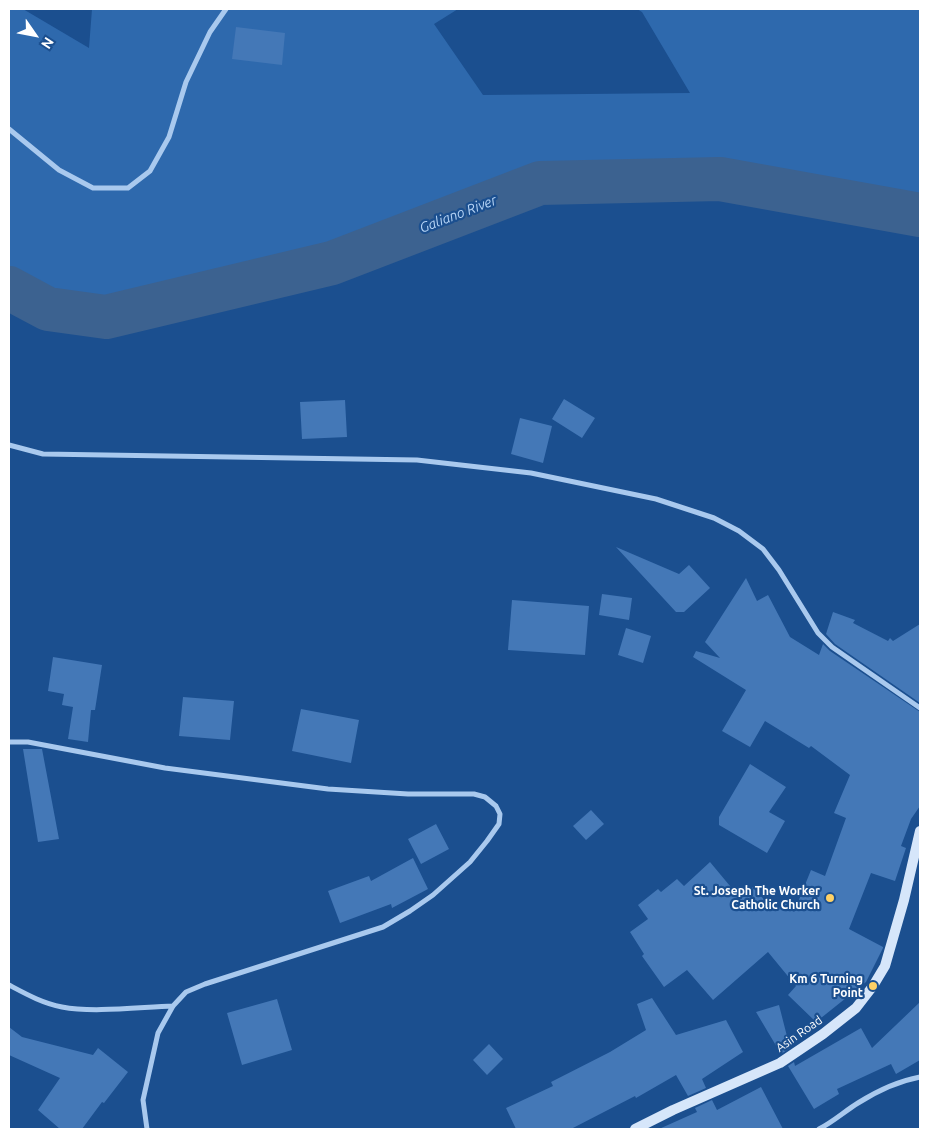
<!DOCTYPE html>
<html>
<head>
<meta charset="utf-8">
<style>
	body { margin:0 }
	#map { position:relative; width:929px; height:1138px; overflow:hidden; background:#1b4f8f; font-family:Ubuntu,sans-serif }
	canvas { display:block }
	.frame { position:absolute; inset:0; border:10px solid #fff; pointer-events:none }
	.north { position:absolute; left:10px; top:10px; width:50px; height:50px; -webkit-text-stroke:4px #1b4f8f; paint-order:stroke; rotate:123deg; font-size:14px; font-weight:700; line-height:20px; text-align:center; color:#fff }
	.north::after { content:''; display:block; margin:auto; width:18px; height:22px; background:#fff; clip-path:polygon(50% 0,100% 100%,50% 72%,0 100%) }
</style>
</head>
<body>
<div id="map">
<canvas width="929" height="1138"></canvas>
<div class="frame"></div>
<div class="north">N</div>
</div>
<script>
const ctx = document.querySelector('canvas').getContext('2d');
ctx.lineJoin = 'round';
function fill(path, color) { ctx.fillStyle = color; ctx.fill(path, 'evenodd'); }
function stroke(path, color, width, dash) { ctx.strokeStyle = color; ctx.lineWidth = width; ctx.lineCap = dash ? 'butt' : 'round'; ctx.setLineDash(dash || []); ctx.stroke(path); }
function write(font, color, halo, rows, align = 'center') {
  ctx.font = font + ' Ubuntu,sans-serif'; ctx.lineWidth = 4.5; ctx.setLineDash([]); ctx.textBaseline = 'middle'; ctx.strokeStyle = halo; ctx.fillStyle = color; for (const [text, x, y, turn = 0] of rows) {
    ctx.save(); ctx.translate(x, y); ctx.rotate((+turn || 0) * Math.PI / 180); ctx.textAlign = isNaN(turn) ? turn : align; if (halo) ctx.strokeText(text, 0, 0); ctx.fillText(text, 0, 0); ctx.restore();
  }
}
const green = new Path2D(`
	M 9,9 L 23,9 L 89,48 L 92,9 L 458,9 L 434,24 L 483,95 L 690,93 L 642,12 L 637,9 L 920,9 L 920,215 L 720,179 L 540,183 L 332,263 L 106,317 L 48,309 L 9,288 Z`);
const river = new Path2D(`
	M 9,288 L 48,309 L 106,317 L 332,263 L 540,183 L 720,179 L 920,215`);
const building = new Path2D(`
	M 236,27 L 285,33 L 282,65 L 232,59 Z
	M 564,399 L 595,418 L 582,438 L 552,419 Z
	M 345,400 L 347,437 L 302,439 L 300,402 Z
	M 520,418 L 552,426 L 543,463 L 511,454 Z
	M 616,547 L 679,574 L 689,565 L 710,588 L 684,612 L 676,612 Z
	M 746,578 L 757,601 L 768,595 L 790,637 L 819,655 L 823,644 L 830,651 L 920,712 L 920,806 L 911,819 L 901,846 L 906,848 L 895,881 L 871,873 L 849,929 L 883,947 L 883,948 L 866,982 L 816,1022 L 788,995 L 796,986 L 768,952 L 713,1000 L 687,970 L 664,987 L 642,956 L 644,954 L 630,932 L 648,919 L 638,905 L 658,889 L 661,892 L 677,879 L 684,886 L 710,862 L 740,898 L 753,887 L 774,911 L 786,901 L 794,912 L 811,870 L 825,876 L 846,818 L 834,813 L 850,775 L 811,746 L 809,748 L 765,721 L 750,747 L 722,731 L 746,690 L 693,657 L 696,651 L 720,658 L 705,642 Z
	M 602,594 L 632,598 L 629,620 L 599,615 Z
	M 512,600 L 589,606 L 585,655 L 508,650 Z
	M 833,612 L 855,620 L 853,623 L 888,641 L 890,638 L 893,641 L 920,624 L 920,703 L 835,644 L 826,634 Z
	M 626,628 L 651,636 L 643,663 L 618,655 Z
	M 53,657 L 102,665 L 95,710 L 91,710 L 88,742 L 68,739 L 73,707 L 62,705 L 64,694 L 48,691 Z
	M 183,697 L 234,701 L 230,740 L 179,736 Z
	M 301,709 L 359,720 L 351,763 L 292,751 Z
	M 23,749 L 42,749 L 59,839 L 38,842 Z
	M 750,764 L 786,787 L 769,812 L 785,821 L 767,853 L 719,825 L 719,817 Z
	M 591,810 L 604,824 L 586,840 L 573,826 Z
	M 436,824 L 449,849 L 421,864 L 408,839 Z
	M 413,858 L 428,889 L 392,908 L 391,904 L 340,923 L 328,891 L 369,876 L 371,881 Z
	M 652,998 L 676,1035 L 726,1020 L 743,1052 L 702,1079 L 706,1088 L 688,1096 L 676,1075 L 636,1098 L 635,1096 L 571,1129 L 516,1129 L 506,1108 L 553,1086 L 551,1082 L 610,1052 L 646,1030 L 637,1004 Z
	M 277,999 L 292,1050 L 242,1065 L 227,1013 Z
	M 920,1002 L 920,1060 L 896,1074 L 891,1064 L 837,1089 L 839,1094 L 814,1109 L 788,1066 L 794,1062 L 795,1066 L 861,1028 L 872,1048 Z
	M 779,1005 L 790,1048 L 781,1054 L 756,1012 Z
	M 9,1027 L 22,1037 L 93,1055 L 98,1048 L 128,1072 L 104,1103 L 102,1102 L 82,1129 L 60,1129 L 38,1110 L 60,1078 L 9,1055 Z
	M 489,1044 L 503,1059 L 487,1075 L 473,1060 Z
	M 761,1087 L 783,1129 L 659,1129 L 697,1112 L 695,1108 L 712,1100 L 717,1110 Z`);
const minor = new Path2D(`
	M 9,129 L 59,170 L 93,188 L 128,188 L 150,171 L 169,137 L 186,82 L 210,32 L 226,9
	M 9,445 L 43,454 L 417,460 L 531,473 L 656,499 L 714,518 L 739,531 L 763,549 L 779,570 L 818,633 L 832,647 L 920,708
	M 9,742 L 28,742 L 165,768 L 328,789 L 408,794 L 474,794 L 485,797 L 496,806 L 500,814 L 499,824 L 487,841 L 470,862 L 433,895 L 410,911 L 383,927 L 205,984 L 186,992 L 173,1006 L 158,1033 L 143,1100 L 147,1129
	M 9,985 C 26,994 42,1003 62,1007 C 93,1013 141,1007 173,1006
	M 819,1129 C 833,1122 845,1111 858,1103 C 877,1091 899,1081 920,1077`);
const secondary = new Path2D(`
	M 635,1129 L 673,1110 L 780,1063 L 823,1034 L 856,1008 L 873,986 L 885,966 L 904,900 L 920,831`);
const markers = [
	[830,898,5,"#ffd166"],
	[873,986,5,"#ffd166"]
];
const poiNames = [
	["St. Joseph The Worker",820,891],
	["Catholic Church",820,905],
	["Km 6 Turning",863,979],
	["Point",863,993]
];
const streetNames = [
	["Asin Road",799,1034,-35]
];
const waterNames = [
	["Galiano River",458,214,-21]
];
fill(green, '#2e69ad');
stroke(river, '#3c6290', 44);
fill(building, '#4478b7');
stroke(minor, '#a9c9ee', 5);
stroke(secondary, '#d6e6fa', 10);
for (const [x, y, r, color] of markers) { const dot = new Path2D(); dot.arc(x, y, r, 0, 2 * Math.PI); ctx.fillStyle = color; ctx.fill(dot); stroke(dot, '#1b4f8f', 2); }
write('bold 12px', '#fff', '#1b4f8f', poiNames, 'right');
write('12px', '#fff', '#1b4f8f', streetNames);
write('italic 14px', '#b5d3f5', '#1b4f8f', waterNames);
</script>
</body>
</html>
